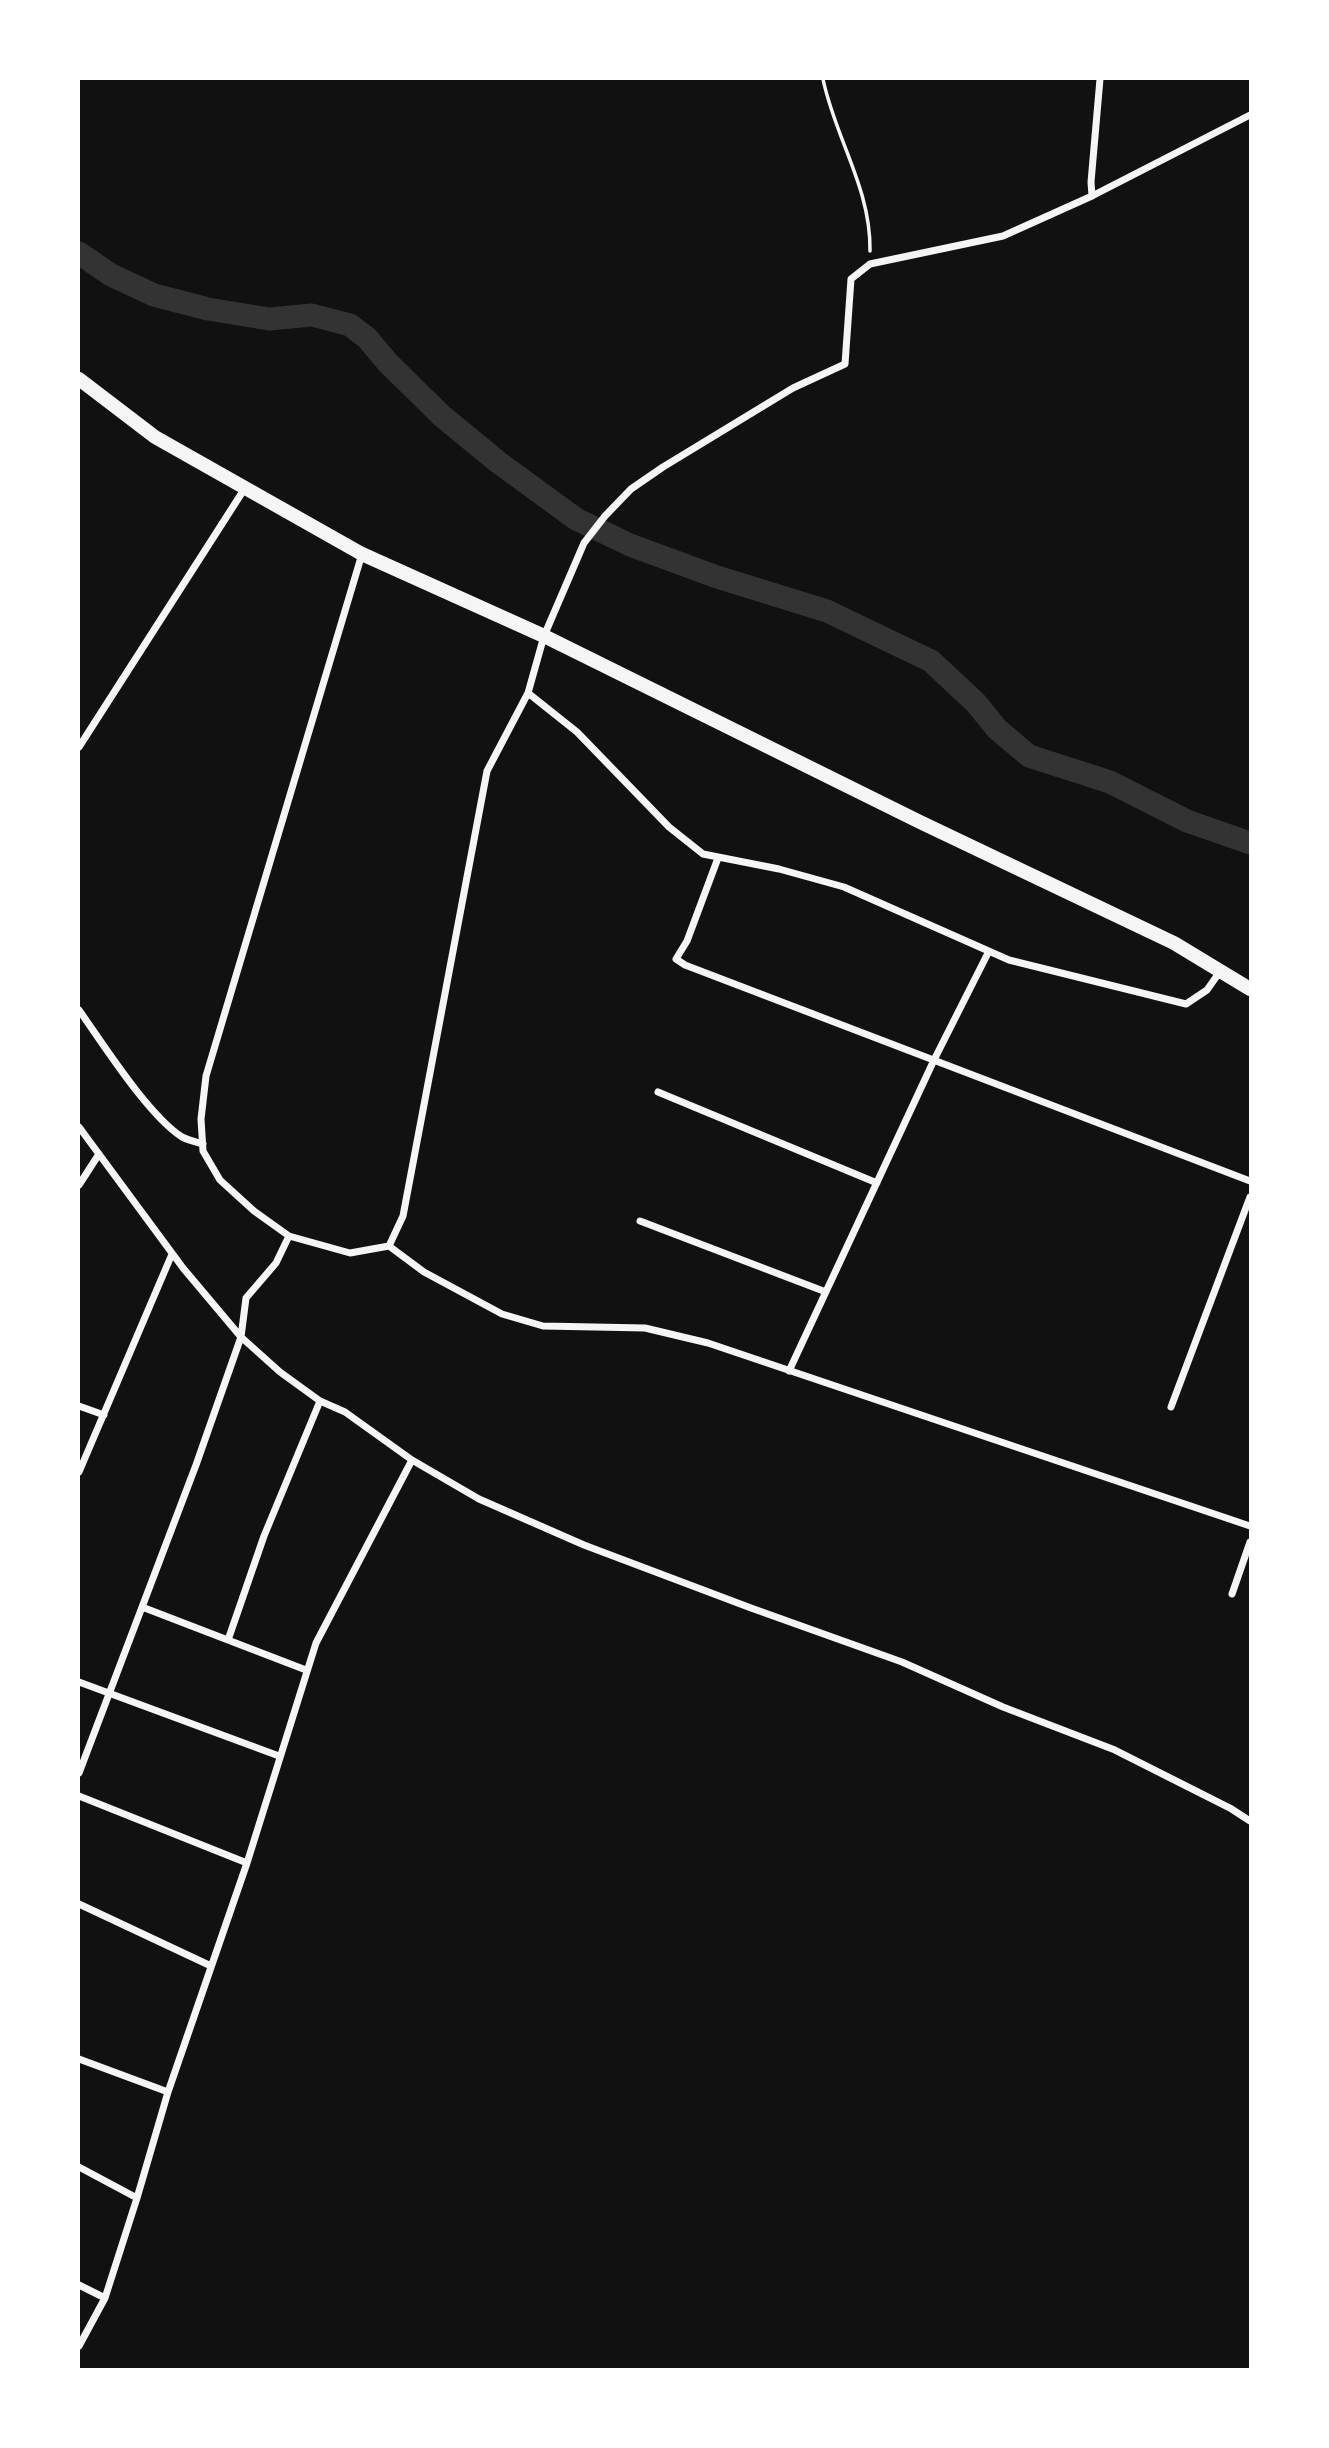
<!DOCTYPE html>
<html>
<head>
<meta charset="utf-8">
<style>
	body { margin:0 }
	#map { position:relative; width:1329px; height:2448px; overflow:hidden; background:#111; font-family:"Fira Sans Condensed",sans-serif }
	canvas { display:block }
	.frame { position:absolute; inset:0; border:80px solid #fff; pointer-events:none }
</style>
</head>
<body>
<div id="map">
<canvas width="1329" height="2448"></canvas>
<div class="frame"></div>
</div>
<script>
const ctx = document.querySelector('canvas').getContext('2d');
ctx.lineJoin = 'round';
function stroke(path, color, width, dash) { ctx.strokeStyle = color; ctx.lineWidth = width; ctx.lineCap = dash ? 'butt' : 'round'; ctx.setLineDash(dash || []); ctx.stroke(path); }
const canal = new Path2D(`
	M 79,253 L 111,275 L 154,295 L 208,309 L 269,319 L 312,315 L 350,325 L 367,338 L 388,363 L 442,416 L 498,462 L 576,519 L 630,545 L 717,577 L 827,611 L 931,661 L 976,703 L 997,729 L 1029,756 L 1110,782 L 1187,821 L 1250,843`);
const path = new Path2D(`
	M 823,79 C 835,138 871,188 870,251`);
const minor = new Path2D(`
	M 1092,196 L 1091,182 L 1100,79
	M 362,554 L 206,1076 L 201,1119 L 203,1151 L 220,1180 L 254,1211 L 289,1236 L 350,1253 L 389,1246 L 403,1216 L 487,771 L 528,693 L 544,636 L 584,543 L 605,516 L 631,489 L 663,467 L 793,388 L 845,364 L 851,279 L 870,264 L 1003,236 L 1092,196 L 1250,115
	M 528,693 L 577,732 L 669,827 L 703,854 L 779,869 L 844,887 L 1009,960 L 1186,1004 L 1207,990 L 1221,970
	M 79,747 L 245,488
	M 718,858 L 687,941 L 676,959 L 685,965 L 1250,1181
	M 79,1010 C 103,1044 148,1115 182,1137 C 188,1140 196,1142 203,1144
	M 658,1092 L 877,1183
	M 79,1127 L 183,1268 L 241,1337 L 280,1372 L 320,1401 L 345,1412 L 412,1460 L 479,1499 L 584,1545 L 751,1608 L 902,1662 L 1003,1707 L 1115,1750 L 1230,1808 L 1250,1821
	M 79,1185 L 99,1154
	M 640,1221 L 826,1292
	M 389,1246 L 424,1272 L 502,1314 L 543,1326 L 645,1328 L 708,1343 L 1250,1526
	M 789,1371 L 934,1060 L 989,951
	M 79,1406 L 104,1415
	M 1171,1407 L 1250,1197
	M 79,1472 L 172,1254
	M 1232,1594 L 1250,1542
	M 142,1607 L 306,1670
	M 228,1640 L 264,1536 L 320,1401
	M 79,1682 L 279,1756
	M 79,1773 L 196,1465 L 241,1337 L 246,1298 L 276,1263 L 289,1236
	M 79,1796 L 247,1863
	M 79,1904 L 211,1966
	M 79,2059 L 168,2092
	M 79,2167 L 137,2198
	M 79,2285 L 105,2298
	M 79,2346 L 105,2298 L 137,2198 L 168,2092 L 247,1863 L 316,1643 L 412,1460`);
const secondary = new Path2D(`
	M 79,379 L 155,437 L 362,554 L 544,636 L 920,822 L 1174,943 L 1250,989`);
stroke(canal, '#333', 23);
stroke(path, '#f5f5f5', 3.5);
stroke(minor, '#f5f5f5', 7);
stroke(secondary, '#f5f5f5', 14);
</script>
</body>
</html>
